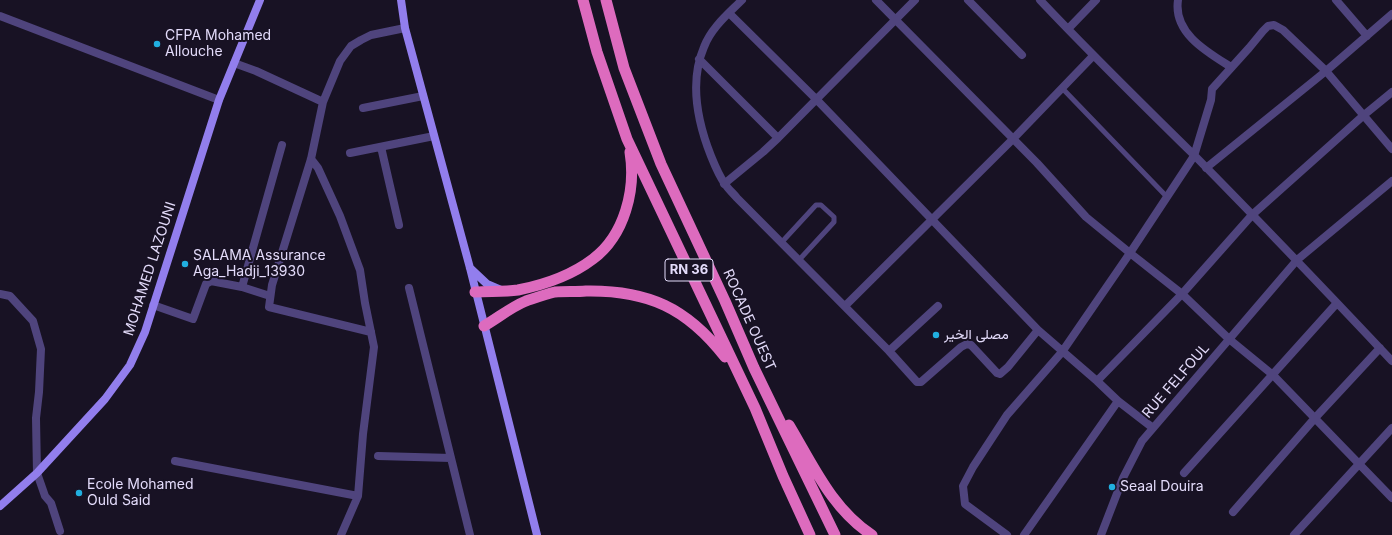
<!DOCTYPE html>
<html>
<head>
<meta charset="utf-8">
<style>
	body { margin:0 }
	canvas { display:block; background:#181224 }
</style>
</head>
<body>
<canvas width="1392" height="535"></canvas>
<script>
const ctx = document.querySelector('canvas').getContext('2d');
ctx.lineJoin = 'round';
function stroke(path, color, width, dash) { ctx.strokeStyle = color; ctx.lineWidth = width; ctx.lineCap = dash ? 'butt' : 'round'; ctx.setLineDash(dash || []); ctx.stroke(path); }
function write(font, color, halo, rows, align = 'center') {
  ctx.font = font + ' Inter,Vazirmatn,sans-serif'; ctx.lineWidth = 4; ctx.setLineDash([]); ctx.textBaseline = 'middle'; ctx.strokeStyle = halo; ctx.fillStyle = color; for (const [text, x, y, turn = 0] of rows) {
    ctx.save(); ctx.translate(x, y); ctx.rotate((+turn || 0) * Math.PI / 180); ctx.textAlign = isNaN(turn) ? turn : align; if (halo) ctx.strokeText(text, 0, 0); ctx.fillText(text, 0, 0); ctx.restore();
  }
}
const service = new Path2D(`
	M 1062,88 L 1167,197
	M 781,243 L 816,205 L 821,205 L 834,217 L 834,222 L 799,260`);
const minor = new Path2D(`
	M 742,0 C 728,14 711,28 704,47 C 689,82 698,123 711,156 C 715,166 719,176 725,184 C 728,189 733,193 737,198 L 889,351 L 938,306
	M 876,0 L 1037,163 L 1086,217 L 1130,253 L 1182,294 L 1229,339 L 1273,375 L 1392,498
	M 968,0 L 1022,55
	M 1040,0 C 1090,53 1142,104 1194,155 C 1261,223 1327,292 1392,361
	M 1178,0 C 1173,33 1207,52 1231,67
	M 1336,0 L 1367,36
	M 729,13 L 817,100 L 1038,330 L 1097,381 L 1118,401 L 1153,428
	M 0,16 L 219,100
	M 1068,29 L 1096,0
	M 699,59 L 778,138
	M 234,63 L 256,71 L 323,102
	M 363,108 L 423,96
	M 381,147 L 399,225
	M 350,153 L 434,136
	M 311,159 L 318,168 L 340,216 L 360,270 L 365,303 L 374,347 L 363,434 L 358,496 L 341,535
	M 1206,168 L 1326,71 L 1392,14
	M 724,184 L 763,152 L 778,138 L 915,0
	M 242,287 L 282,145
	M 409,288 L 470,535
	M 0,294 L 10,296 L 33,321 L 41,349 L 39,392 L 36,418 L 37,473 L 45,496 L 51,503 L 60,531
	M 153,305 L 193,319 L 206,284 L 211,281 L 242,287 L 270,296
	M 845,306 L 1013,139 L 1093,56
	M 371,332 L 269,307 L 272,285 L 311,159 L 323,102 L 340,61 L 351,46 L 361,40 L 371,35 L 405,28
	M 889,351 L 917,382 L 921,382 L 961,347 L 967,344 L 971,345 L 997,373 L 1000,374 L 1008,367 L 1038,330
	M 1097,381 L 1182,294 L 1252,215 L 1364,115 L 1392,92
	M 378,456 L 451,458
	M 175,461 L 358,496
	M 1184,473 L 1337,303
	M 1233,512 L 1315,418 L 1380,348
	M 1007,535 L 965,504 L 963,486 L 973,467 L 1007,415 L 1062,352 L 1130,253 L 1194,156 L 1211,100 L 1212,89 L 1249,48 L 1263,31 L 1268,26 L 1274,25 L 1283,30 L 1326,71 L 1392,149
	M 1024,535 L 1118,401
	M 1101,535 L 1123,478 L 1142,441 L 1297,260 L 1392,181
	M 1294,535 L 1392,428`);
const secondary = new Path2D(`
	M 401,0 L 405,28 L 470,268 L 537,535
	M 470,268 L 487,284 L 501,290
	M 0,506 L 37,473 L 105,399 L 130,365 L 145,332 L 219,100 L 260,0`);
const trunk = new Path2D(`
	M 583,0 L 597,52 L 627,139 L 755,408 L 783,476 L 810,535
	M 606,0 L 624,68 L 661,164 L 725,301 L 754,368 L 835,535
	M 475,292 C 489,291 504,292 518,290 C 543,285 572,275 593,259 C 625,235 636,189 630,152
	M 484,326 C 498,318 511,307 526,301 C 535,298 546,294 555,292 C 565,291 576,292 586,291 C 648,290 687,308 725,357
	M 789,425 C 813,465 832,509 872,535`);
const markers = [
	[157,44,4,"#21afe0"],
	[185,264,4,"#21afe0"],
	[936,335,4,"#21afe0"],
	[1112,487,4,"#21afe0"],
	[79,493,4,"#21afe0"]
];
const shields = [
	[689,270,48]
];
const shieldNames = [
	["RN 36",689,270]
];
const poiNames = [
	["CFPA Mohamed",165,36],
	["Allouche",165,52],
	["SALAMA Assurance",193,256],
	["Aga_Hadji_13930",193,272],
	["مصلى الخير",944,335],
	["Ecole Mohamed",87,485],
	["Ould Said",87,501],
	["Seaal Douira",1120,487]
];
const streetNames = [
	["MOHAMED LAZOUNI",150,269,-72],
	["ROCADE OUEST",749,320,66],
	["RUE FELFOUL",1176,381,-49]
];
stroke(service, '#4f447d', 5);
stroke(minor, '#4f447d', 8);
stroke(secondary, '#927eed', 8);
stroke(trunk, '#dd6bbe', 11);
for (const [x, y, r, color] of markers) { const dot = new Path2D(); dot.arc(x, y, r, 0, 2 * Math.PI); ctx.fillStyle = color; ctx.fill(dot); stroke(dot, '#181224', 1.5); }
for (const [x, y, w] of shields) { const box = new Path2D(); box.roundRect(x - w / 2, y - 11, w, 22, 3); ctx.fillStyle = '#181224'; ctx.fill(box); stroke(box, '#e3dbfa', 1); }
write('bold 13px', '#e3dbfa', null, shieldNames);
write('14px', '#e3dbfa', '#181224', poiNames, 'left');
write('14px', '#e3dbfa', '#181224', streetNames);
</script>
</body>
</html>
